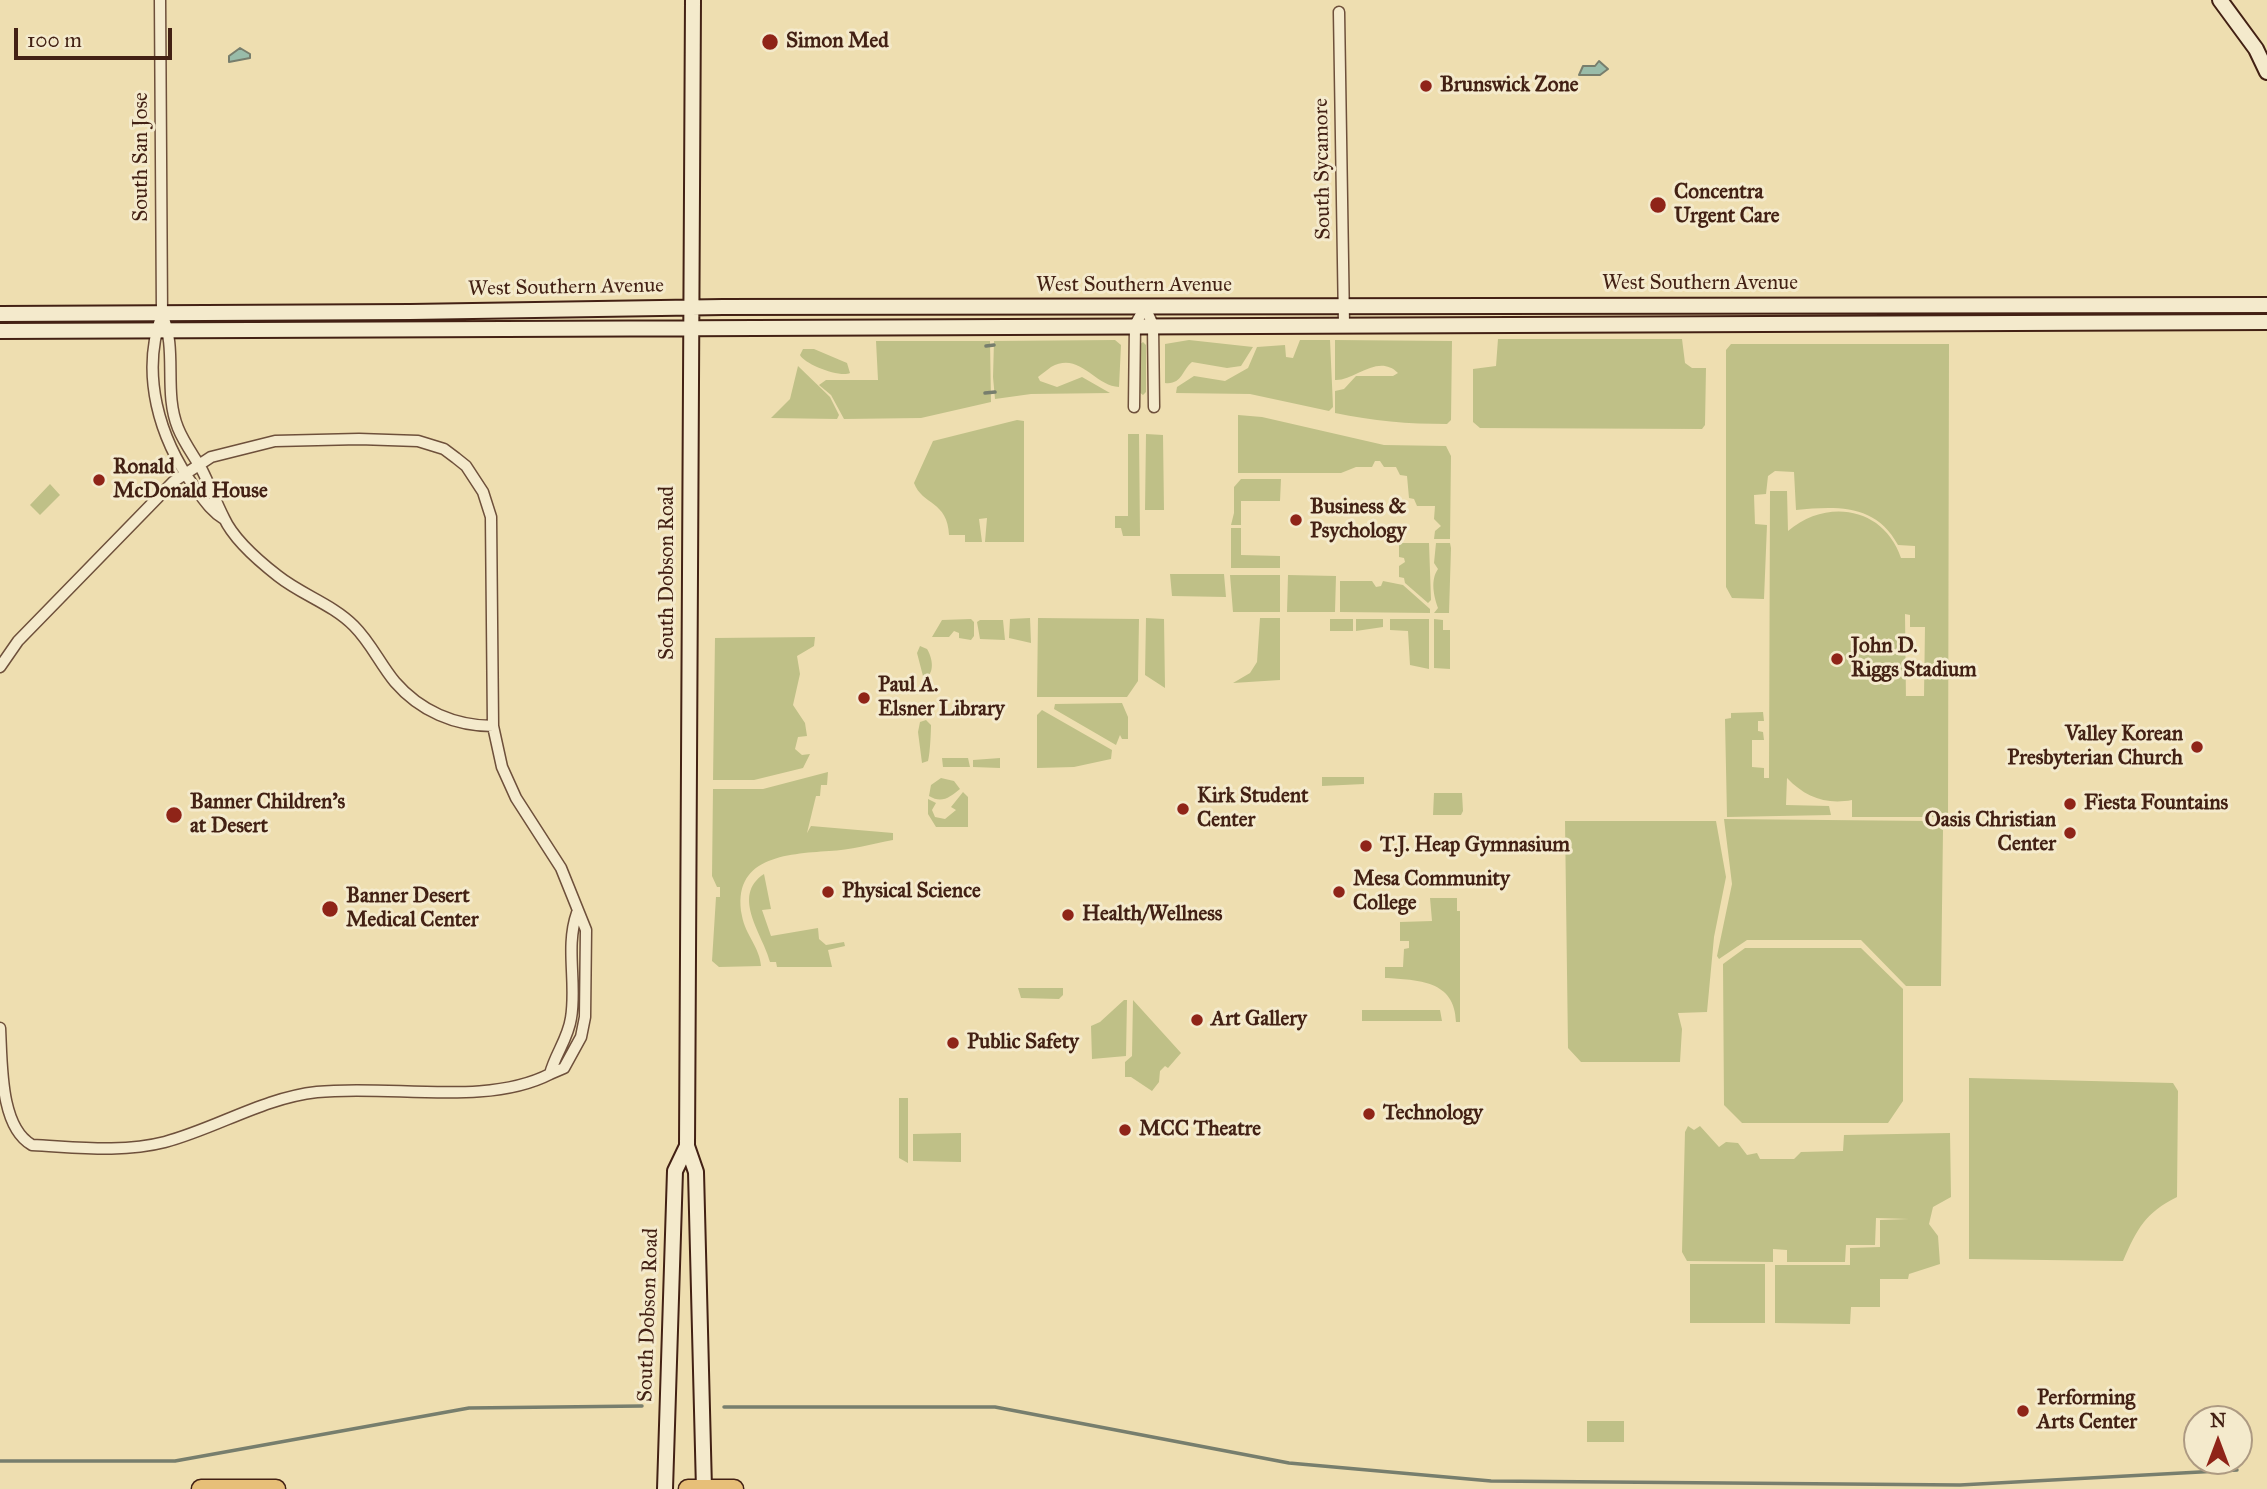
<!DOCTYPE html>
<html>
<head>
<meta charset="utf-8">
<style>
	body { margin:0 }
	#map { position:relative; width:2267px; height:1489px; overflow:hidden; background:#eedeb0; font-family:"IM FELL Great Primer",serif }
	canvas { display:block }
	.north { position:absolute; left:2183px; top:1405px; width:70px; height:70px; box-sizing:border-box; background:#f4eacc; border:2px solid #ad9a82; border-radius:50%; rotate:0deg; font-size:19px; font-weight:700; line-height:28px; text-align:center; color:#432114 }
	.north::after { content:''; display:block; margin:auto; width:24px; height:32px; background:#8f2418; clip-path:polygon(50% 0,100% 100%,50% 72%,0 100%) }
	.scale { position:absolute; left:14px; top:28px; width:158px; height:32px; box-sizing:border-box; border:4px solid #432114; border-top:0; padding-left:9px; font-size:21px; line-height:24px; white-space:nowrap; color:#432114; -webkit-text-stroke:5px #f4eacc; paint-order:stroke }
</style>
</head>
<body>
<div id="map">
<canvas width="2267" height="1489"></canvas>
<div class="north">N</div>
<div class="scale">100 m</div>
</div>
<script>
const ctx = document.querySelector('canvas').getContext('2d');
ctx.lineJoin = 'round';
function fill(path, color) { ctx.fillStyle = color; ctx.fill(path, 'evenodd'); }
function stroke(path, color, width, dash) { ctx.strokeStyle = color; ctx.lineWidth = width; ctx.lineCap = dash ? 'butt' : 'round'; ctx.setLineDash(dash || []); ctx.stroke(path); }
function write(font, color, halo, rows, align = 'center') {
  ctx.font = font + ' "IM FELL Great Primer",serif'; ctx.lineWidth = 6; ctx.setLineDash([]); ctx.textBaseline = 'middle'; ctx.strokeStyle = halo; ctx.fillStyle = color; for (const [text, x, y, turn = 0] of rows) {
    ctx.save(); ctx.translate(x, y); ctx.rotate((+turn || 0) * Math.PI / 180); ctx.textAlign = isNaN(turn) ? turn : align; if (halo) ctx.strokeText(text, 0, 0); ctx.fillText(text, 0, 0); ctx.restore();
  }
}
const green = new Path2D(`
	M 1498,339 L 1682,339 L 1685,363 L 1692,368 L 1706,368 L 1705,425 L 1702,429 L 1480,428 L 1473,422 L 1473,369 L 1496,366 Z
	M 1115,340 L 1121,345 L 1119,387 C 1094,386 1080,351 1051,367 C 1047,370 1042,374 1038,377 L 1040,381 L 1057,387 L 1082,377 L 1110,393 L 1031,394 L 995,399 L 993,377 L 994,341 Z
	M 1189,340 L 1253,347 L 1241,366 L 1227,368 L 1192,362 C 1182,370 1182,385 1165,383 L 1165,344 Z
	M 1300,340 L 1330,340 L 1333,407 L 1329,411 L 1250,394 L 1176,393 L 1177,387 L 1194,376 L 1225,381 L 1248,368 L 1257,347 L 1285,345 L 1286,357 L 1293,358 Z
	M 1335,340 L 1452,341 L 1451,420 L 1447,424 C 1408,424 1373,421 1335,413 L 1335,391 L 1344,389 L 1356,376 L 1393,376 L 1398,373 C 1378,353 1355,381 1335,380 Z
	M 876,341 L 990,341 L 991,402 L 921,418 L 844,419 L 831,395 L 819,385 L 826,380 L 878,380 Z
	M 1143,342 L 1146,345 L 1146,392 L 1143,395 L 1139,392 L 1139,345 Z
	M 1731,344 L 1949,344 L 1948,817 L 1852,817 L 1852,800 C 1826,805 1805,797 1787,778 L 1786,805 L 1829,806 L 1831,815 L 1727,817 L 1725,719 L 1731,718 L 1731,713 L 1763,712 L 1764,721 L 1758,721 L 1758,731 L 1763,732 L 1764,740 L 1752,740 L 1752,767 L 1764,768 L 1764,778 L 1769,778 L 1770,491 L 1787,491 L 1788,531 C 1827,498 1884,507 1901,558 L 1915,558 L 1915,546 L 1898,545 C 1876,504 1837,506 1796,510 L 1794,472 L 1775,471 L 1768,476 L 1766,494 L 1754,495 L 1755,524 L 1767,525 L 1764,599 L 1732,598 L 1726,587 L 1726,350 ZM 1905,614 L 1910,615 L 1910,627 L 1925,627 L 1924,696 L 1906,696 L 1906,702 Z
	M 803,349 L 814,349 L 847,363 L 850,373 C 840,378 804,364 800,355 Z
	M 798,366 L 830,397 L 839,415 L 837,419 L 771,418 L 790,399 Z
	M 1238,415 L 1262,417 L 1384,445 L 1446,446 L 1451,456 L 1450,539 L 1434,539 L 1435,531 L 1441,526 L 1434,519 L 1435,506 L 1417,506 L 1414,499 L 1409,498 L 1407,476 L 1400,475 L 1396,467 L 1384,467 L 1380,461 L 1375,461 L 1372,467 L 1356,467 L 1341,473 L 1238,473 Z
	M 1017,420 L 1024,421 L 1024,542 L 985,542 L 987,518 L 979,519 L 982,542 L 965,542 L 965,535 L 949,535 C 948,501 922,505 914,483 L 933,441 Z
	M 1128,434 L 1139,434 L 1140,536 L 1123,536 L 1121,528 L 1115,528 L 1115,516 L 1128,516 Z
	M 1146,434 L 1163,435 L 1164,510 L 1145,510 Z
	M 1241,479 L 1281,479 L 1280,501 L 1241,501 L 1241,525 L 1231,525 L 1234,513 L 1234,487 Z
	M 50,484 L 60,495 L 40,515 L 30,505 Z
	M 1231,528 L 1241,528 L 1241,555 L 1280,556 L 1280,568 L 1231,568 Z
	M 1399,543 L 1429,543 L 1431,600 L 1428,603 L 1405,583 L 1404,578 L 1399,577 L 1399,566 L 1405,562 L 1404,558 L 1399,557 Z
	M 1436,543 L 1450,543 L 1451,548 L 1449,613 L 1434,613 L 1438,608 C 1434,597 1430,580 1438,569 L 1434,563 Z
	M 1170,574 L 1224,574 L 1226,597 L 1172,596 Z
	M 1230,575 L 1280,575 L 1280,612 L 1233,612 Z
	M 1288,575 L 1336,576 L 1335,612 L 1287,612 Z
	M 1340,581 L 1372,581 L 1376,587 L 1381,586 L 1383,581 L 1403,585 L 1430,609 L 1430,613 L 1340,612 Z
	M 1030,618 L 1031,643 L 1009,638 L 1010,619 Z
	M 1038,618 L 1139,619 L 1138,681 L 1127,697 L 1037,697 Z
	M 1146,618 L 1164,619 L 1165,688 L 1145,675 Z
	M 1260,618 L 1280,618 L 1280,680 L 1233,683 L 1250,673 L 1257,662 Z
	M 971,619 L 974,622 L 974,636 L 971,640 L 959,638 L 959,633 L 954,631 L 949,637 L 932,637 L 942,620 Z
	M 1330,619 L 1353,619 L 1353,631 L 1330,631 Z
	M 1356,619 L 1383,619 L 1383,627 L 1356,631 Z
	M 1390,619 L 1429,619 L 1429,669 L 1410,665 L 1408,631 L 1390,630 Z
	M 1434,619 L 1443,620 L 1443,630 L 1450,630 L 1450,669 L 1434,668 Z
	M 980,620 L 1003,620 L 1005,640 L 980,639 L 977,622 Z
	M 815,637 L 814,646 L 797,656 L 800,674 L 793,705 L 805,723 L 807,736 L 798,737 L 795,749 L 802,755 L 810,754 L 803,768 L 754,780 L 713,780 L 715,638 Z
	M 920,646 L 927,649 C 932,657 935,671 927,677 L 923,676 L 917,653 Z
	M 1122,703 L 1128,717 L 1128,739 L 1122,739 L 1120,735 L 1116,745 L 1054,709 L 1055,704 Z
	M 1042,710 L 1112,750 L 1111,759 L 1074,767 L 1037,768 L 1037,715 Z
	M 926,720 L 931,725 C 931,732 930,755 928,761 L 922,763 L 918,732 L 920,722 Z
	M 942,758 L 968,758 L 970,767 L 943,767 Z
	M 1000,758 L 1000,768 L 973,767 L 973,760 Z
	M 828,772 L 827,785 L 821,785 L 820,796 L 816,796 L 807,833 L 811,826 L 893,833 L 893,840 C 872,844 850,850 829,851 C 786,854 731,857 742,916 C 745,934 760,948 761,966 L 719,967 L 712,961 L 716,897 L 720,897 L 720,887 L 717,887 L 712,876 L 713,789 L 763,789 Z
	M 1322,777 L 1364,777 L 1364,784 L 1322,786 Z
	M 941,778 L 954,781 L 960,789 C 950,797 942,804 929,796 L 931,785 Z
	M 963,792 L 968,797 L 968,827 L 936,827 L 928,814 L 928,799 L 936,803 L 932,810 L 935,817 L 945,819 L 956,810 L 951,807 Z
	M 1434,793 L 1462,793 L 1463,811 L 1461,815 L 1433,815 Z
	M 1724,819 L 1930,821 L 1943,830 L 1941,986 L 1906,986 L 1861,940 L 1747,940 L 1719,959 L 1717,956 L 1732,884 Z
	M 1565,821 L 1716,821 L 1726,877 L 1714,937 L 1707,1012 L 1678,1013 L 1682,1029 L 1680,1062 L 1581,1062 L 1568,1048 Z
	M 764,874 L 771,909 L 762,910 L 771,936 L 818,928 L 819,939 L 826,945 L 844,942 L 845,946 L 828,950 L 832,967 L 777,967 L 776,962 L 770,962 C 764,936 730,896 764,874 Z
	M 1430,898 L 1457,898 L 1457,911 L 1460,911 L 1460,1022 L 1456,1022 C 1455,980 1418,980 1385,978 L 1385,967 L 1403,967 L 1404,949 L 1409,948 L 1409,941 L 1400,941 L 1400,922 L 1432,921 Z
	M 1745,948 L 1861,948 L 1903,989 L 1903,1101 L 1888,1123 L 1742,1123 L 1724,1105 L 1723,964 Z
	M 1018,988 L 1063,988 L 1063,995 L 1059,999 L 1021,998 Z
	M 1124,1000 L 1127,1000 L 1126,1056 L 1092,1059 L 1091,1026 L 1100,1022 Z
	M 1133,1000 L 1181,1053 L 1168,1068 L 1165,1066 L 1160,1071 L 1159,1082 L 1152,1091 L 1131,1077 L 1125,1077 L 1125,1062 L 1132,1056 Z
	M 1362,1010 L 1440,1010 L 1442,1021 L 1362,1021 Z
	M 1969,1078 L 2173,1083 L 2178,1091 L 2177,1197 C 2145,1213 2137,1229 2123,1261 L 1969,1259 Z
	M 899,1098 L 908,1098 L 908,1163 L 899,1158 Z
	M 1688,1126 L 1694,1130 L 1700,1126 L 1719,1147 L 1726,1142 L 1738,1143 L 1747,1155 L 1757,1153 L 1760,1159 L 1794,1159 L 1801,1152 L 1843,1151 L 1844,1135 L 1950,1133 L 1951,1197 L 1933,1207 L 1929,1224 L 1938,1236 L 1940,1264 L 1909,1274 L 1908,1279 L 1880,1279 L 1880,1307 L 1851,1307 L 1850,1324 L 1775,1323 L 1775,1265 L 1850,1265 L 1850,1248 L 1880,1247 L 1880,1220 L 1909,1219 L 1876,1218 L 1875,1245 L 1846,1245 L 1845,1262 L 1787,1262 L 1787,1250 L 1773,1249 L 1773,1262 L 1687,1261 L 1682,1252 L 1685,1132 Z
	M 961,1133 L 961,1162 L 913,1161 L 913,1134 Z
	M 1690,1264 L 1765,1264 L 1765,1323 L 1690,1323 Z
	M 1587,1421 L 1624,1421 L 1624,1442 L 1587,1442 Z`);
const water = new Path2D(`
	M 240,48 L 250,54 L 250,58 L 229,62 L 229,56 Z
	M 1599,61 L 1608,69 L 1600,75 L 1579,75 L 1583,66 L 1595,66 Z`);
const stream = new Path2D(`
	M 986,346 L 994,345
	M 985,393 L 995,392
	M 724,1407 L 995,1407 L 1289,1463 L 1491,1481 L 1960,1485 L 2237,1470
	M 0,1461 L 175,1461 L 469,1408 L 642,1406`);
const street = new Path2D(`
	M 160,0 L 162,314 C 140,374 159,438 195,488 C 204,500 211,511 224,519
	M 1339,12 L 1344,324
	M 1145,307 L 1153,325 L 1154,407
	M 162,314 C 178,350 163,391 178,428 C 184,443 194,456 202,470 C 210,486 216,502 224,518 C 234,540 260,562 278,576 C 302,595 332,604 354,626 C 371,643 380,664 395,682 C 420,711 455,726 493,726
	M 1134,407 L 1135,325 L 1145,307
	M 0,667 L 18,641 L 173,482 L 211,457 L 275,441 L 359,439 L 418,441 L 444,449 L 456,458 L 466,466 L 483,492 L 491,517 L 493,726 L 502,767 L 516,798 L 561,868 L 586,930 L 585,1017 L 581,1037 L 564,1068 L 550,1074 C 555,1054 568,1039 571,1018 C 577,983 565,947 577,913
	M 0,1028 C 2,1065 0,1127 32,1145 C 76,1147 122,1153 165,1142 C 217,1128 263,1098 317,1092 C 389,1084 486,1107 550,1074`);
const secondary = new Path2D(`
	M 693,0 L 687,1146 L 696,1172 L 704,1489
	M 2220,0 L 2256,49 L 2267,72
	M 0,314 L 410,312 L 723,307 L 2267,305
	M 0,331 L 2267,322
	M 665,1489 L 675,1171 L 687,1146`);
const highway = new Path2D(`
	M 201,1489 L 276,1489
	M 688,1489 L 734,1489`);
const markers = [
	[770,42,9,"#8f2418"],
	[1426,86,7,"#8f2418"],
	[1658,205,9,"#8f2418"],
	[99,480,7,"#8f2418"],
	[1296,520,7,"#8f2418"],
	[1837,659,7,"#8f2418"],
	[864,698,7,"#8f2418"],
	[2197,747,7,"#8f2418"],
	[2070,804,7,"#8f2418"],
	[1183,809,7,"#8f2418"],
	[174,815,9,"#8f2418"],
	[2070,833,7,"#8f2418"],
	[1366,846,7,"#8f2418"],
	[828,892,7,"#8f2418"],
	[1339,892,7,"#8f2418"],
	[330,909,9,"#8f2418"],
	[1068,915,7,"#8f2418"],
	[1197,1020,7,"#8f2418"],
	[953,1043,7,"#8f2418"],
	[1369,1114,7,"#8f2418"],
	[1125,1130,7,"#8f2418"],
	[2023,1411,7,"#8f2418"]
];
const poiNames = [
	["Simon Med",786,42],
	["Brunswick Zone",1440,86],
	["Concentra",1674,193],
	["Urgent Care",1674,217],
	["Ronald",113,468],
	["McDonald House",113,492],
	["Business &",1310,508],
	["Psychology",1310,532],
	["John D.",1851,647],
	["Riggs Stadium",1851,671],
	["Paul A.",878,686],
	["Elsner Library",878,710],
	["Valley Korean",2183,735,"right"],
	["Presbyterian Church",2183,759,"right"],
	["Kirk Student",1197,797],
	["Center",1197,821],
	["Banner Children’s",190,803],
	["at Desert",190,827],
	["Fiesta Fountains",2084,804],
	["Oasis Christian",2056,821,"right"],
	["Center",2056,845,"right"],
	["T.J. Heap Gymnasium",1380,846],
	["Mesa Community",1353,880],
	["College",1353,904],
	["Physical Science",842,892],
	["Banner Desert",346,897],
	["Medical Center",346,921],
	["Health/Wellness",1082,915],
	["Art Gallery",1211,1020],
	["Public Safety",967,1043],
	["Technology",1383,1114],
	["MCC Theatre",1139,1130],
	["Performing",2037,1399],
	["Arts Center",2037,1423]
];
const streetNames = [
	["South San Jose",142,157,-90],
	["South Sycamore",1323,169,-91],
	["West Southern Avenue",1700,284],
	["West Southern Avenue",1134,286],
	["West Southern Avenue",566,288,-1],
	["South Dobson Road",668,573,-90],
	["South Dobson Road",649,1315,-88]
];
fill(green, '#bfc087');
fill(water, '#99bca9');
stroke(water, '#777e6d', 2);
stroke(stream, '#777e6d', 3.5);
stroke(street, '#6e503b', 13);
stroke(secondary, '#432114', 18);
stroke(highway, '#432114', 21);
stroke(street, '#f4eacc', 10);
stroke(secondary, '#f4eacc', 14);
stroke(highway, '#e7bf78', 18);
for (const [x, y, r, color] of markers) { const dot = new Path2D(); dot.arc(x, y, r, 0, 2 * Math.PI); ctx.fillStyle = color; ctx.fill(dot); stroke(dot, '#f4eacc', 2.5); }
write('bold 21px', '#432114', '#f4eacc', poiNames, 'left');
write('21px', '#432114', '#f4eacc', streetNames);
</script>
</body>
</html>
